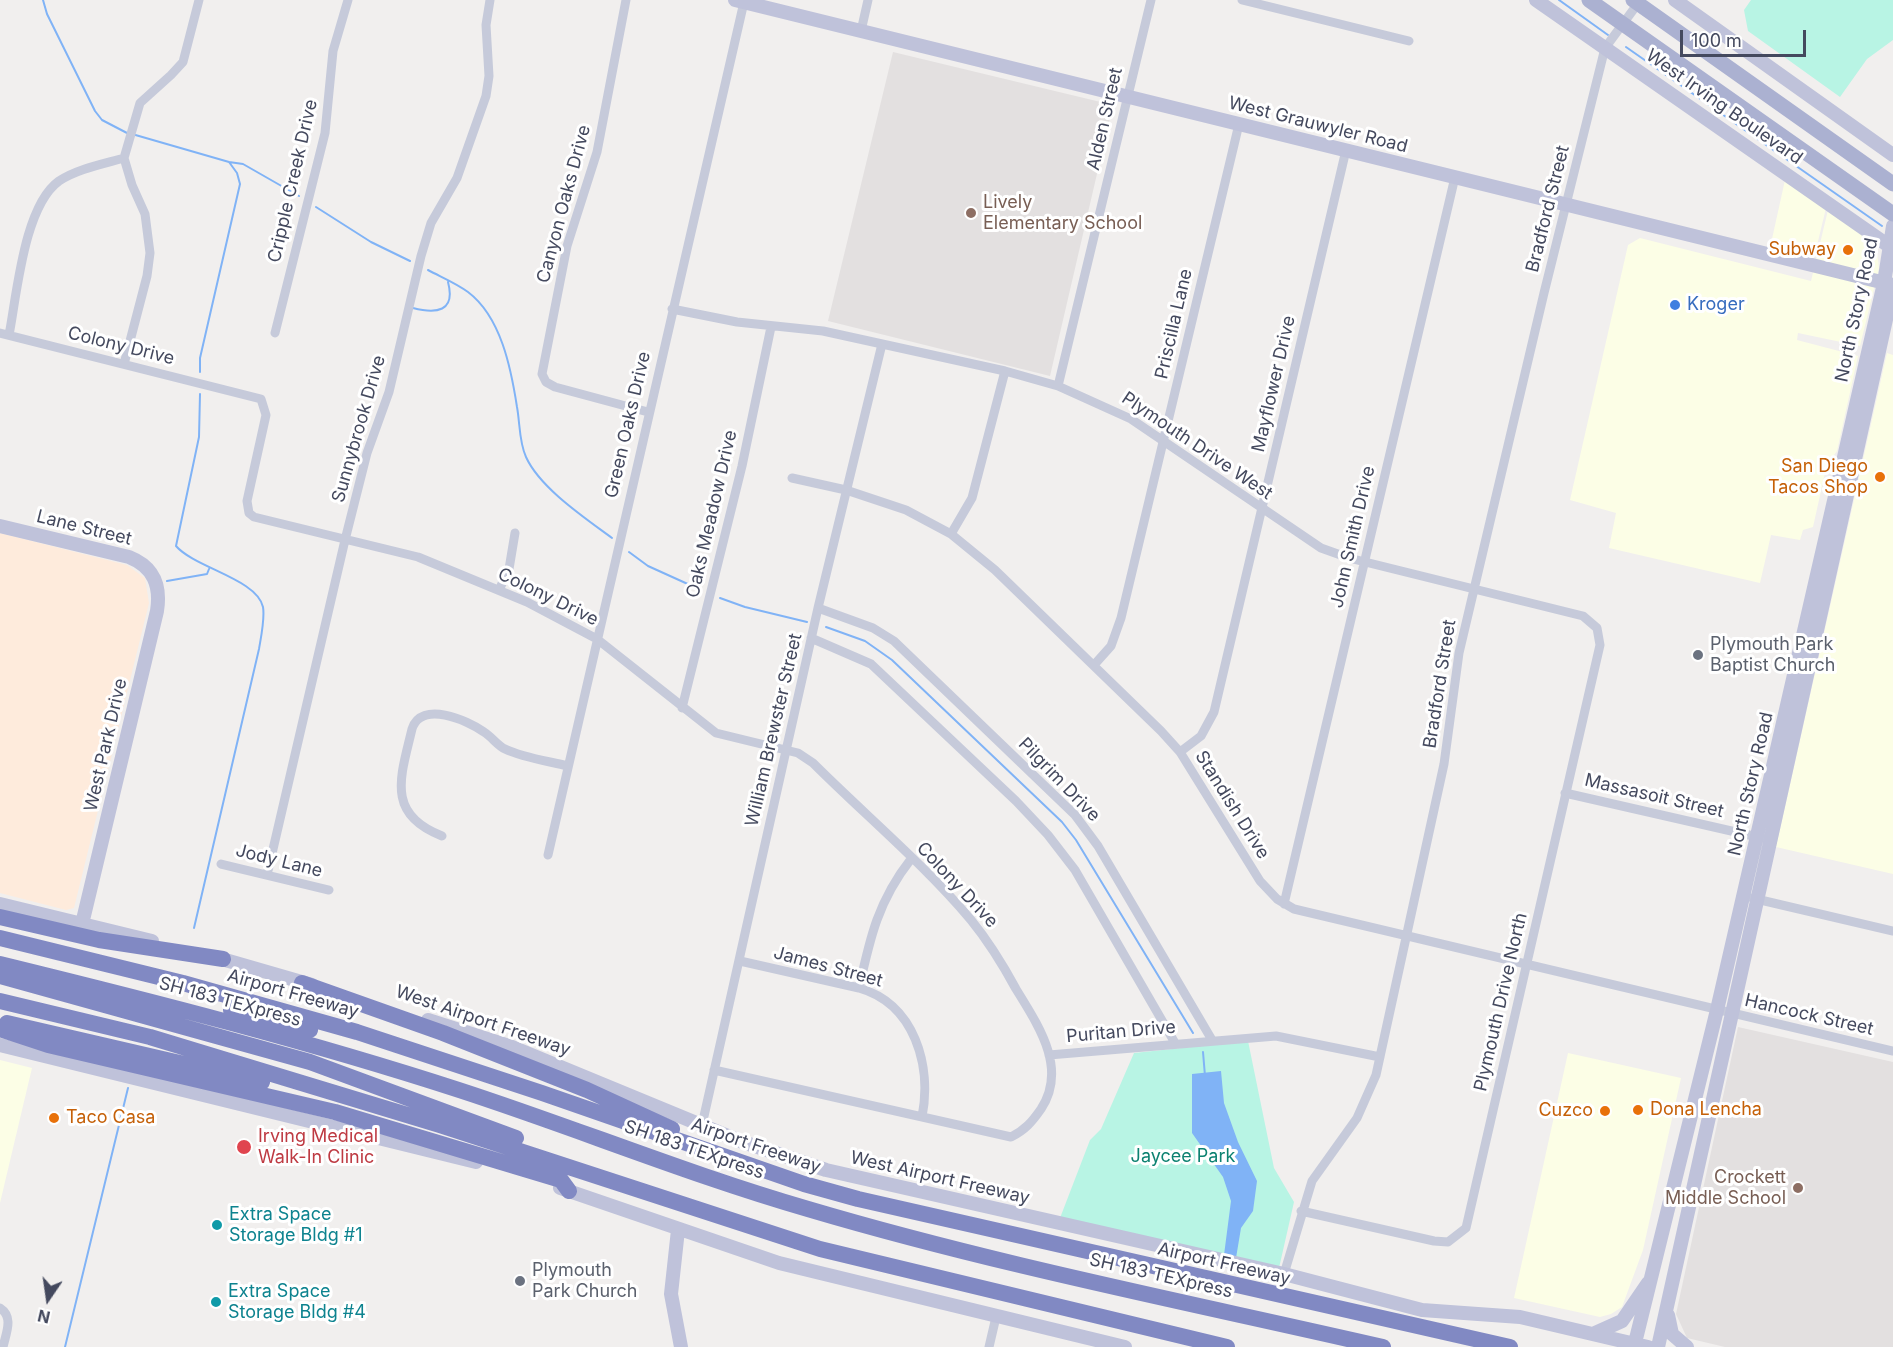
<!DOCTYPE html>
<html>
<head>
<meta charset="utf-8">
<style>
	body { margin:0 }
	#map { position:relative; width:1893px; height:1347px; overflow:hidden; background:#f1efee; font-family:Inter,sans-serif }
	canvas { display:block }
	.north { position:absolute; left:18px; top:1269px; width:60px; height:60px; -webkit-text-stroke:4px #fff; paint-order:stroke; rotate:193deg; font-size:16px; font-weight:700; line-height:24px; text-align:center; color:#44495e }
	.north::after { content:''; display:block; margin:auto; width:21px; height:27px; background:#44495e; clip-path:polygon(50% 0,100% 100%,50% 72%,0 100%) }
	.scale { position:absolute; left:1680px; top:30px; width:126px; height:27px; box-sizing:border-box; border:3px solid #44495e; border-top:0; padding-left:8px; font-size:18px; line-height:21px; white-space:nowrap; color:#44495e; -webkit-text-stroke:4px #fff; paint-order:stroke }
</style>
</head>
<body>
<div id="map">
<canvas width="1893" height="1347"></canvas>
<div class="north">N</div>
<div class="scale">100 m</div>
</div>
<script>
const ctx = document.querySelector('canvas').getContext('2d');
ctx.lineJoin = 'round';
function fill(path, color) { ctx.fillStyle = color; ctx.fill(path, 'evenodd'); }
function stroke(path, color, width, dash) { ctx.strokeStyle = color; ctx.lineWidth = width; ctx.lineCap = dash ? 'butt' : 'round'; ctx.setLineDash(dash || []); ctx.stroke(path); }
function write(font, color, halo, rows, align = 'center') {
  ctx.font = font + ' Inter,sans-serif'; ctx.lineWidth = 6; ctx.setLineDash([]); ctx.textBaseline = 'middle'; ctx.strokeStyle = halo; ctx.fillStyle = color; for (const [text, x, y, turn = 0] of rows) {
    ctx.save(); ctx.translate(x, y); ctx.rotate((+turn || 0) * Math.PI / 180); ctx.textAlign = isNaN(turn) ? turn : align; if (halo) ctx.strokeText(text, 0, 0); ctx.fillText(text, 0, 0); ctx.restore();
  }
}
const commercial = new Path2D(`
	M 1785,180 L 1826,208 L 1814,258 L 1770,248 Z
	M 1828,210 L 1876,243 L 1879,268 L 1860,346 L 1798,333 L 1797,340 L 1858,356 L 1837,451 L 1827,464 L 1813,527 L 1803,530 L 1800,540 L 1771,535 L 1760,583 L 1609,548 L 1616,513 L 1570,500 L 1628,245 L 1640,238 L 1811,281 Z
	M 1887,353 L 1893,355 L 1893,874 L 1776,847 Z
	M 1568,1053 L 1681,1078 L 1643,1250 L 1622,1307 L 1611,1314 L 1600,1317 L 1514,1298 Z
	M 0,1060 L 32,1068 L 0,1203 Z`);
const education = new Path2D(`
	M 893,52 L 1113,105 L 1050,376 L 828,321 Z
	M 1738,1027 L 1893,1062 L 1893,1347 L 1725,1347 L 1687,1338 L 1676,1314 Z`);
const medical = new Path2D(`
	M 0,533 L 127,565 L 145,578 L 149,603 L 74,908 L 66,910 L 0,893 Z`);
const green = new Path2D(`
	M 1751,0 L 1893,0 L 1893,40 L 1867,59 L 1840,97 L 1748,31 L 1744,10 Z
	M 1248,1041 L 1274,1168 L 1294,1202 L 1279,1268 L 1060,1218 L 1090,1140 L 1101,1129 L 1134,1053 Z`);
const water = new Path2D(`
	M 1221,1071 L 1224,1103 L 1238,1142 L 1257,1181 L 1253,1211 L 1241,1228 L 1236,1258 L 1224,1255 L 1231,1201 L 1223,1177 L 1192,1133 L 1192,1074 Z`);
const stream = new Path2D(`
	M 43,0 L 47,14 L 95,111 L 102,120 L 127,133
	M 1559,0 L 1608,35
	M 1626,47 L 1882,226
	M 132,134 L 229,162 L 237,173 L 240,184 L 200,358 L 200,372
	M 229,162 L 243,164 L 299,196
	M 316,207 L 371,242 L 410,261
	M 428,270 C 441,277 456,283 468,292 C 501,317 511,368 517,407 C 520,423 519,442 526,457 C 540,488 585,518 612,538
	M 413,308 C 436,314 456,312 448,282
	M 629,552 L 648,566 L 701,590
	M 167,581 L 207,574 L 209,569
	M 720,598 L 745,607 L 807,622
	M 826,627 L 865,641 L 892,660 L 1062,822 L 1076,840 L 1193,1033
	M 194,928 L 259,649 C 261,637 265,619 263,607 C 257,579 195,568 176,546 L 199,437 L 200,394
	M 1203,1052 L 1205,1076
	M 65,1347 L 128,1088`);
const street = new Path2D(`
	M 626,0 L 597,152 L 567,246 L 542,374 L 546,382 L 555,387 L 648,412
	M 1242,0 L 1409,41
	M 861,31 L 868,0
	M 672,309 L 737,322 L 823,331 L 1005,371 L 1058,386 L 1131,419 L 1321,548 L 1349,558 L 1583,616 L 1597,628 L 1600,645 L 1466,1228 L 1448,1242 L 1434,1241 L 1301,1211
	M 0,333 L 261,399 L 266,415 L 247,501 L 249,513 L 254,517 L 418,557 L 527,602 L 597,639 L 716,733 L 798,753 L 813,763 C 865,815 924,864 971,920 C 989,942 1003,965 1016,989 C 1038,1025 1068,1068 1041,1109 C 1032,1122 1025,1130 1011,1137 L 714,1070
	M 275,333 L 325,133 L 333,51 L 348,0
	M 9,335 C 17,294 24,206 59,181 C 77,169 103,164 124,158
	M 124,364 L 147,276 L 150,253 L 145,214 L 132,185 L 124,158 L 140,103 L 171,75 L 183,62 L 199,0
	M 1058,386 L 1151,0
	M 792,478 L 846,490 L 906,510 L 951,534 L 995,570 L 1161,731 L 1180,752 L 1260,881 L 1277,899 L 1294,909 L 1893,1051
	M 951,534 L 972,498 L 1005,371
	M 499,590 L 509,569 L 515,533
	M 818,608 L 873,628 L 894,641 L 1075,815 L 1098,846 L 1212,1040
	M 811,638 L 871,664 L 1016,801 L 1048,835 L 1075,870 L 1175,1043
	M 1094,665 L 1111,646 L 1121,618 L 1239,124
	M 682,708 L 742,466 L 771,327
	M 1180,752 L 1201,736 L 1214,712 L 1346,150
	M 1565,793 L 1762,838
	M 442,836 C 385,814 401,776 412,729 C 421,700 467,720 484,732 C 492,737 497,745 505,749 C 524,758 548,761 568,766
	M 548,855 L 744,2
	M 221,864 L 329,890
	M 267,875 L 345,540 L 367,453 L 389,392 L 421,256 L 431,223 L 457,178 L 486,96 L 489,76 L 486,25 L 490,0
	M 1752,898 L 1893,931
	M 1284,904 L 1455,177
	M 740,961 L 859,988 C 915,1004 932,1066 922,1117
	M 859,988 C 870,938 878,901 911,859
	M 1049,1055 L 1276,1036 L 1380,1057
	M 702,1125 L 818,608 L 882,344
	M 1284,1274 L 1312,1181 L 1357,1118 L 1376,1075 L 1444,764 L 1459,653 L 1544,293 L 1605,48 L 1639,2
	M 0,1308 C 14,1317 6,1333 3,1347
	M 989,1347 L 996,1317`);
const secondary = new Path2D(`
	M 735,0 L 1893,285
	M 1536,0 L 1889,246
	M 1675,0 L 1893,155
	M 0,526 L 129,557 C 154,567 161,586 157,611 L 82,924
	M 0,904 L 152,941
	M 215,957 L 312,985
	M 428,1020 L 512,1047 L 740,1141 L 826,1170 L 1284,1274 L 1422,1310 L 1520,1317 L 1648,1347
	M 0,1045 L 476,1162
	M 560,1188 L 779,1263 L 1125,1347
	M 678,1230 L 671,1294 L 681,1347
	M 1668,1315 L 1672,1334 L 1687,1347
	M 1593,1334 L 1622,1321 L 1648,1283
	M 1634,1347 L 1717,1010 L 1884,283 L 1893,226
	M 1658,1347 L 1893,288`);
const primary = new Path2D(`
	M 1589,0 L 1893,214
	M 1633,0 L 1893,184`);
const highway = new Path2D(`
	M 0,917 L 99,940 L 223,959
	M 0,938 L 183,983 L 357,1032 L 542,1093 L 804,1184 L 858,1199 L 1510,1347
	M 0,964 C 155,1002 308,1041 459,1090 C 576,1128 690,1175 808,1209 C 997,1265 1191,1303 1383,1347
	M 0,976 L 310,1062 L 516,1138
	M 302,983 L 443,1033 L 587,1090 L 672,1129
	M 0,1001 L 150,1037 L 440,1125 L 820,1249 L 1227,1347
	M 231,1010 L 310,1030
	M 7,1023 L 262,1082
	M 0,1029 L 48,1045 L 335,1112 L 561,1180 L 569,1191`);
const markers = [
	[971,213,6,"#8d6e63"],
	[1848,250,6,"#e8710a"],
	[1675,305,6,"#3f7fe0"],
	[1880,477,6,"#e8710a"],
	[1698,655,6,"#6b7280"],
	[1638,1110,6,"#e8710a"],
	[1605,1111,6,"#e8710a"],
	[54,1118,6,"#e8710a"],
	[244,1147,8,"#e0444e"],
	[1798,1188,6,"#8d6e63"],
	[217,1225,6,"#0f9aa8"],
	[520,1281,6,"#6b7280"],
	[216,1302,6,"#0f9aa8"]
];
const streetNames = [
	["West Irving Boulevard",1724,107,35],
	["Alden Street",1105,119,-77],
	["West Grauwyler Road",1318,125,14],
	["Cripple Creek Drive",293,181,-77],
	["Canyon Oaks Drive",564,204,-75],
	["Bradford Street",1548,209,-76],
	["North Story Road",1857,310,-78],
	["Priscilla Lane",1174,324,-77],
	["Colony Drive",121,346,14],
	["Mayflower Drive",1274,384,-77],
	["Green Oaks Drive",628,425,-77],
	["Sunnybrook Drive",359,429,-74],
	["Plymouth Drive West",1197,446,34],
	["Oaks Meadow Drive",712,514,-77],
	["Lane Street",84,528,14],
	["John Smith Drive",1353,537,-77],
	["Colony Drive",548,597,26],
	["Bradford Street",1440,684,-81],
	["William Brewster Street",774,730,-77],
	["West Park Drive",106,745,-77],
	["Pilgrim Drive",1059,780,46],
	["North Story Road",1751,784,-77],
	["Massasoit Street",1654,796,13],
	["Standish Drive",1232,805,58],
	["Jody Lane",279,861,14],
	["Colony Drive",957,885,47],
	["James Street",828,967,15],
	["Airport Freeway",293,994,16],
	["SH 183 TEXpress",230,1002,15],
	["Plymouth Drive North",1501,1002,-77],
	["Hancock Street",1809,1015,13],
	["West Airport Freeway",483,1021,19],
	["Puritan Drive",1121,1032,-5],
	["Airport Freeway",756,1146,19],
	["SH 183 TEXpress",694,1150,19],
	["West Airport Freeway",940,1178,13],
	["Airport Freeway",1224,1264,13],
	["SH 183 TEXpress",1161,1276,13]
];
const educationNames = [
	["Lively",983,203],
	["Elementary School",983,224],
	["Crockett",1786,1178,"right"],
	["Middle School",1786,1199,"right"]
];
const foodNames = [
	["Subway",1836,250],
	["San Diego",1868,467],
	["Tacos Shop",1868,488],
	["Dona Lencha",1650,1110,"left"],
	["Cuzco",1593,1111],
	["Taco Casa",66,1118,"left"]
];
const shopNames = [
	["Kroger",1687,305]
];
const worshipNames = [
	["Plymouth Park",1710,645],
	["Baptist Church",1710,666],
	["Plymouth",532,1271],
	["Park Church",532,1292]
];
const healthNames = [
	["Irving Medical",258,1137],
	["Walk-In Clinic",258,1158]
];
const parkNames = [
	["Jaycee Park",1183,1157]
];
const cultureNames = [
	["Extra Space",229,1215],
	["Storage Bldg #1",229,1236],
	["Extra Space",228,1292],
	["Storage Bldg #4",228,1313]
];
fill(commercial, '#fcfee6');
fill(education, '#e3e0e0');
fill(medical, '#feebdc');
fill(green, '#b8f4e4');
fill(water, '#80b3f6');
stroke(stream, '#80b3f6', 2);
stroke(street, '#c6cada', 9);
stroke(secondary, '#bfc2da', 14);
stroke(primary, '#abb1d1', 15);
stroke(highway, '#8189c3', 16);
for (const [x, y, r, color] of markers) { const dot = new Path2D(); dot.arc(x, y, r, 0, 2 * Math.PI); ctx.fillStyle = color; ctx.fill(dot); stroke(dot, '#fff', 2); }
write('18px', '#44495e', '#fff', streetNames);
write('18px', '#785e54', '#fff', educationNames, 'left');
write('18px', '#c56008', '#fff', foodNames, 'right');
write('18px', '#366cbe', '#fff', shopNames, 'left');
write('18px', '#5b616d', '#fff', worshipNames, 'left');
write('18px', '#be3a42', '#fff', healthNames, 'left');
write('18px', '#0d8271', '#fff', parkNames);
write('18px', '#0d838f', '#fff', cultureNames, 'left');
</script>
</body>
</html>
